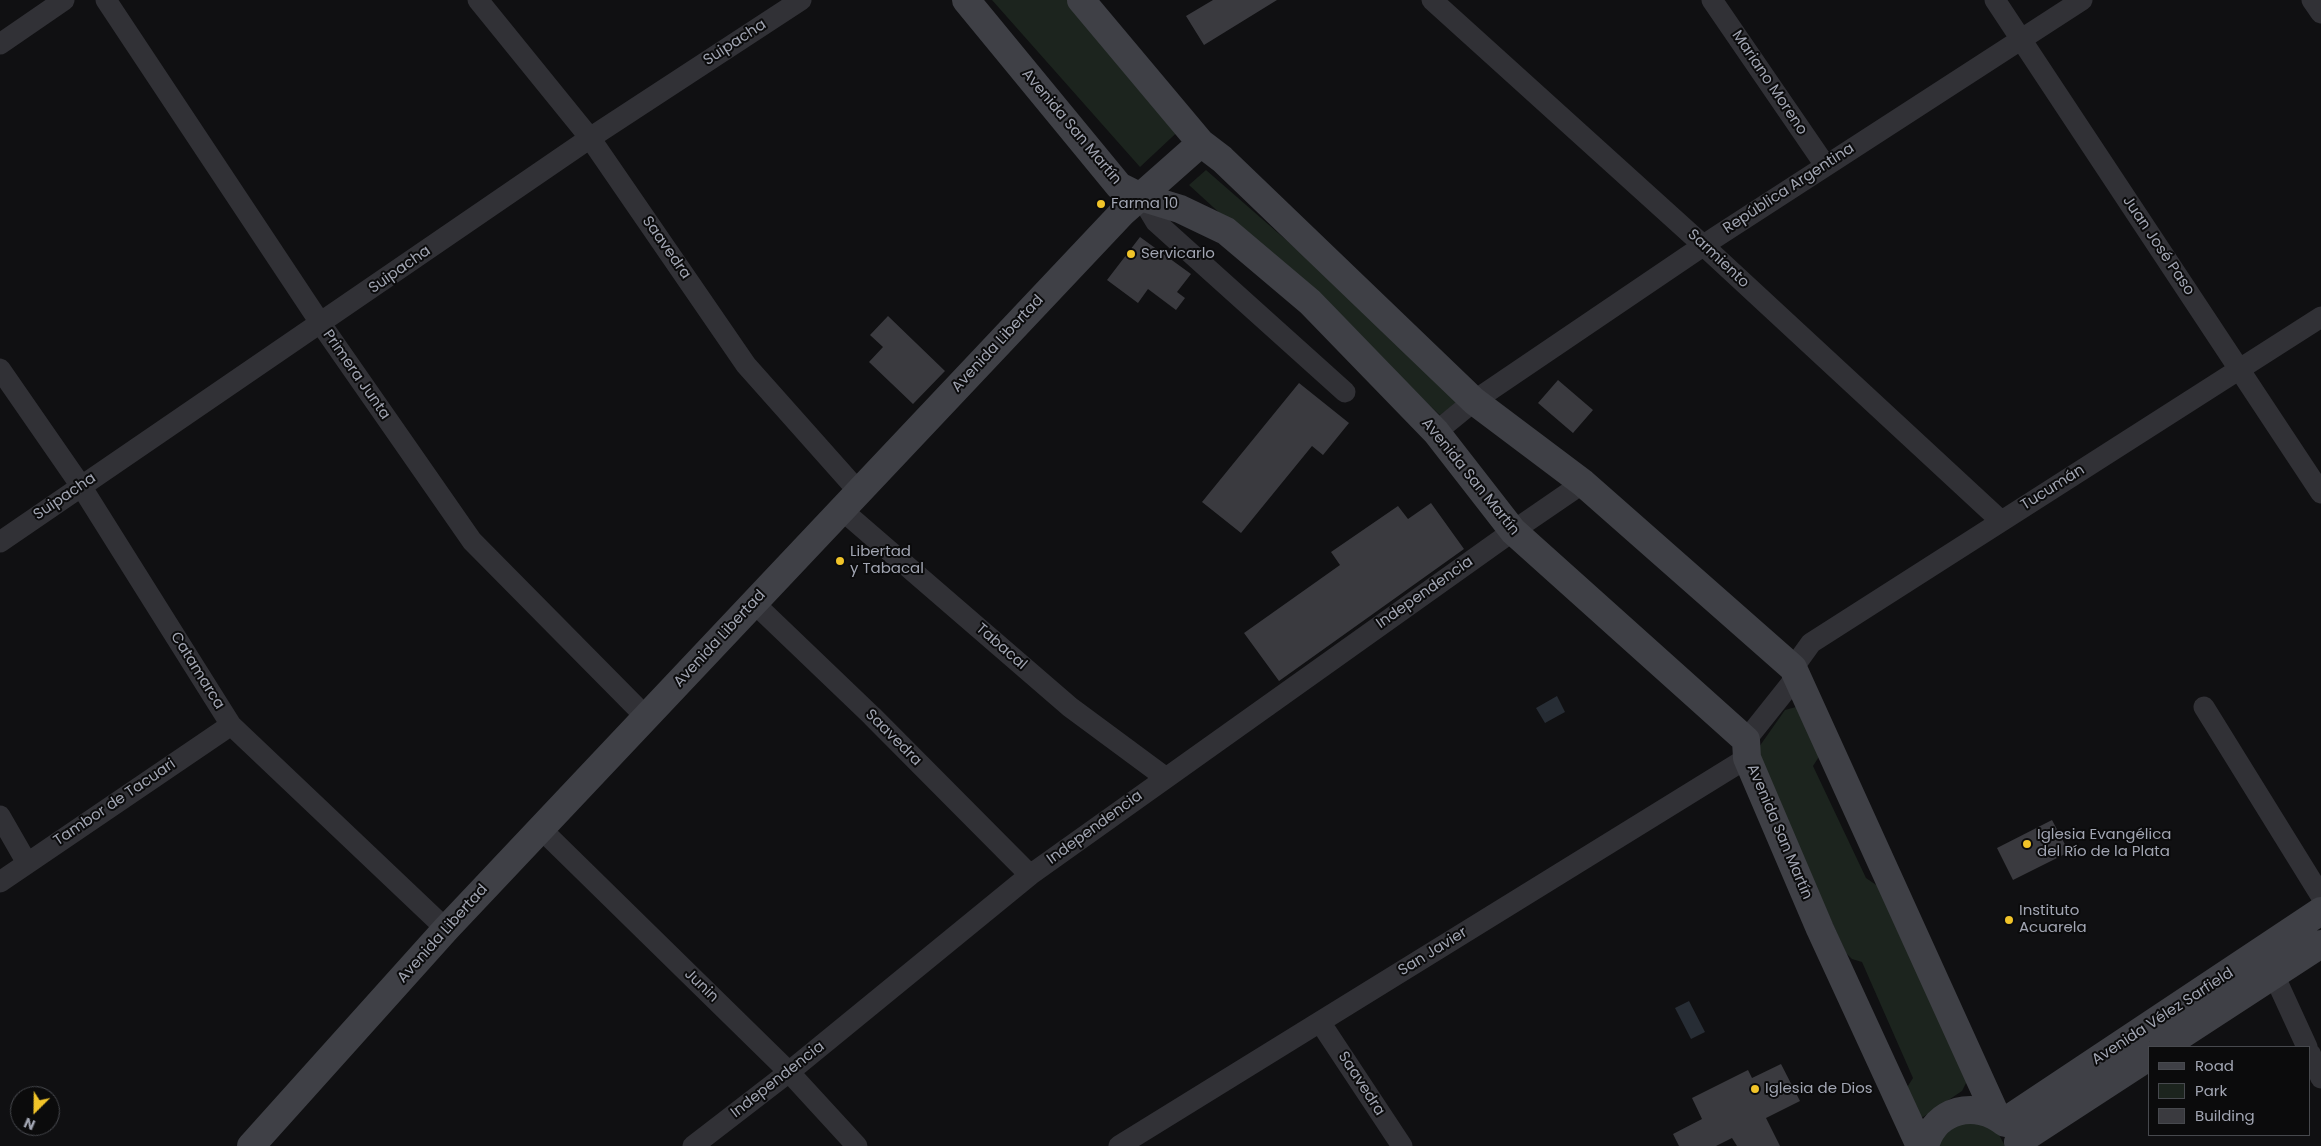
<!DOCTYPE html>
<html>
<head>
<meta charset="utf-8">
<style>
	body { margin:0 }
	#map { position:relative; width:2321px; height:1146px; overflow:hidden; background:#101012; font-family:Poppins,sans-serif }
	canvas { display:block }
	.legend { position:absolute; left:2148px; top:1046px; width:162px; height:90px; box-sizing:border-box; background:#0b0b0c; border:1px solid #47494e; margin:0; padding:6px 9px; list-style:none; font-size:15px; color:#a1a5b2 }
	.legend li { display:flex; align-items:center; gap:10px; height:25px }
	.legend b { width:25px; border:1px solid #47494e }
	.north { position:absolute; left:10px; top:1086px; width:50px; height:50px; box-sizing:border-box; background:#0b0b0c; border:1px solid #47494e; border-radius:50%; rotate:203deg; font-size:14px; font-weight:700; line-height:20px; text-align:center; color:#a1a5b2 }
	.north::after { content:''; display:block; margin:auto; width:18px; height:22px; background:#f1c429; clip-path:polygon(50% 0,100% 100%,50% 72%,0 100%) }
</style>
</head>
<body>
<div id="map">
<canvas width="2321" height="1146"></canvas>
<ul class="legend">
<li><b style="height:6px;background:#3f4046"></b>Road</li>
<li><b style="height:14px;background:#1c241e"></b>Park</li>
<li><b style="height:14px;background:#3a3a3f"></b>Building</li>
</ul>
<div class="north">N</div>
</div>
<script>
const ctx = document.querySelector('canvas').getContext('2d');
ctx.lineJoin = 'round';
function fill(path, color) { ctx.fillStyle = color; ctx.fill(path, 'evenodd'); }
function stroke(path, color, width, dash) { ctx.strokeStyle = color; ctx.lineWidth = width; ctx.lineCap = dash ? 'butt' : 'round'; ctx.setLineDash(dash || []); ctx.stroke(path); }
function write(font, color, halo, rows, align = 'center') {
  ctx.font = font + ' Poppins,sans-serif'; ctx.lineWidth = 4; ctx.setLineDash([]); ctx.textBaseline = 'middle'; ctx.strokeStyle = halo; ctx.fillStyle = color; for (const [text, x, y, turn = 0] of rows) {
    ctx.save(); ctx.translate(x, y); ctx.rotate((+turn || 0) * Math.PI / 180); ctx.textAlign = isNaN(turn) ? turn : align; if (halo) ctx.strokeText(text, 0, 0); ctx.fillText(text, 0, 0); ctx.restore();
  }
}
const green = new Path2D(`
	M 992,0 L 1073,0 L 1186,124 L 1140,167 Z
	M 1206,170 L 1466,397 L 1440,415 L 1189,185 Z
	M 1796,707 L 1800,708 L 1822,752 L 1813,766 L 1866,878 L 1888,893 L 1967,1081 L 1962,1091 L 1923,1117 L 1919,1116 L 1906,1089 L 1913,1078 L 1862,962 L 1852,959 L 1846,953 L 1759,760 L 1759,747 L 1785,710 Z
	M 1978,1122 L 1998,1133 L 2005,1146 L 1937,1146 L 1938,1142 L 1956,1125 Z`);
const water = new Path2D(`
	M 1557,696 L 1565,712 L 1545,723 L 1536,708 Z
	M 1689,1001 L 1705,1032 L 1691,1039 L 1675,1008 Z`);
const building = new Path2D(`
	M 1213,0 L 1277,0 L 1204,45 L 1186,16 Z
	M 1140,237 L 1191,274 L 1177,292 L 1185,298 L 1176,310 L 1148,289 L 1138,303 L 1107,280 Z
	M 888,316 L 945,371 L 913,404 L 869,362 L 883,347 L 870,335 Z
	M 1558,380 L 1593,410 L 1573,433 L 1538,403 Z
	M 1299,383 L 1349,423 L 1323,455 L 1312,446 L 1241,533 L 1202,502 Z
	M 1431,503 L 1464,549 L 1279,681 L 1244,633 L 1340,565 L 1331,552 L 1398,506 L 1408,519 Z
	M 2052,820 L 2069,852 L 2013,880 L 1997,848 Z
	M 1781,1064 L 1800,1101 L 1766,1118 L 1780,1146 L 1737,1146 L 1732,1138 L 1716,1146 L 1679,1146 L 1673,1134 L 1702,1119 L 1692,1098 L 1748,1070 L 1752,1078 Z`);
const minor = new Path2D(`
	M 106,0 L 321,324 L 472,541 L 646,717
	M 478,0 L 590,138 L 746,365 L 859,492
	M 1432,0 L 1704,246 L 2001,521
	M 1712,0 L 1825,165
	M 1995,0 L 2321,493
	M 2312,0 L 2321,13
	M 0,44 L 64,0
	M 1141,197 L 1156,222 L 1345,392
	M 0,369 L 81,486 L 231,725 L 446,929
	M 1436,432 L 1474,401 L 1716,237 L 2082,0
	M 842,510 L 1070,707 L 1166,778
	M 0,542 L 590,138 L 801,0
	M 754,603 L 872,716 L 1030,875
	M 1793,668 L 1811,643 L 2321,317
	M 2204,707 L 2321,896
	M 1746,740 L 1797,676
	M 0,816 L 27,863
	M 541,829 L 789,1072 L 857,1146
	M 0,882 L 231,725
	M 2268,962 L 2307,1047
	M 1320,1022 L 1402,1146
	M 2310,1053 L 2321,1078
	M 693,1146 L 789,1072 L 1030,875 L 1513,531 L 1583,483
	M 1119,1146 L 1747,758`);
const secondary = new Path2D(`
	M 966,0 L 1119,186 L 1141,197 L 1180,209 L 1226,231 L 1310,302 L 1436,432 L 1513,531 L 1746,740 L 1747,758 L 1820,929 L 1920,1146
	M 1081,0 L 1201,143 L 1222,159 L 1474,401 L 1583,483 L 1793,668 L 1996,1115
	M 2163,1047 L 2321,944
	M 2004,1122 L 2321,911
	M 2018,1142 L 2150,1056
	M 251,1146 L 446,929 L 1123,212 L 1201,143
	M 1925,1146 C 1935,1109 1976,1099 2005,1123`);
const markers = [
	[1101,204,5,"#f1c429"],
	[1131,254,5,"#f1c429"],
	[840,561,5,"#f1c429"],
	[2027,844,5,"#f1c429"],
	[2009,920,5,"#f1c429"],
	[1755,1089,5,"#f1c429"]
];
const streetNames = [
	["Suipacha",735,43,-33],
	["Mariano Moreno",1769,83,56],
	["Avenida San Martín",1071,127,50],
	["República Argentina",1789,189,-33],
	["Juan José Paso",2158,246,56],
	["Saavedra",666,248,55],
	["Sarmiento",1718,259,43],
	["Suipacha",400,270,-35],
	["Avenida Libertad",998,344,-47],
	["Primera Junta",356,375,55],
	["Avenida San Martín",1470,477,51],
	["Tucumán",2053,488,-32],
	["Suipacha",65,497,-34],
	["Independencia",1425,593,-35],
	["Avenida Libertad",720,639,-47],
	["Tabacal",1001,647,41],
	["Catamarca",197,671,58],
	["Saavedra",893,738,45],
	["Tambor de Tacuari",115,803,-34],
	["Independencia",1095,828,-36],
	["Avenida San Martín",1779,832,67],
	["Avenida Libertad",443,934,-48],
	["San Javier",1433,952,-32],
	["Junin",701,986,44],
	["Avenida Vélez Sarfield",2163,1017,-33],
	["Independencia",778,1080,-38],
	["Saavedra",1361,1084,57]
];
const poiNames = [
	["Farma 10",1111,204],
	["Servicarlo",1141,254],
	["Libertad",850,552],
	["y Tabacal",850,569],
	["Iglesia Evangélica",2037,835],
	["del Río de la Plata",2037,852],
	["Instituto",2019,911],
	["Acuarela",2019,928],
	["Iglesia de Dios",1765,1089]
];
fill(green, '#1c241e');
fill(water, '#272d35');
fill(building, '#3a3a3f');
stroke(minor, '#313136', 21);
stroke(secondary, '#3f4046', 28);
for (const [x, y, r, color] of markers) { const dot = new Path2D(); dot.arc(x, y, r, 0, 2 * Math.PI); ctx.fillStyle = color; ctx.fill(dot); stroke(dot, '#0b0b0c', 2); }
write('15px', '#a1a5b2', '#0b0b0c', streetNames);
write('15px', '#a1a5b2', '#0b0b0c', poiNames, 'left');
</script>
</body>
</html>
